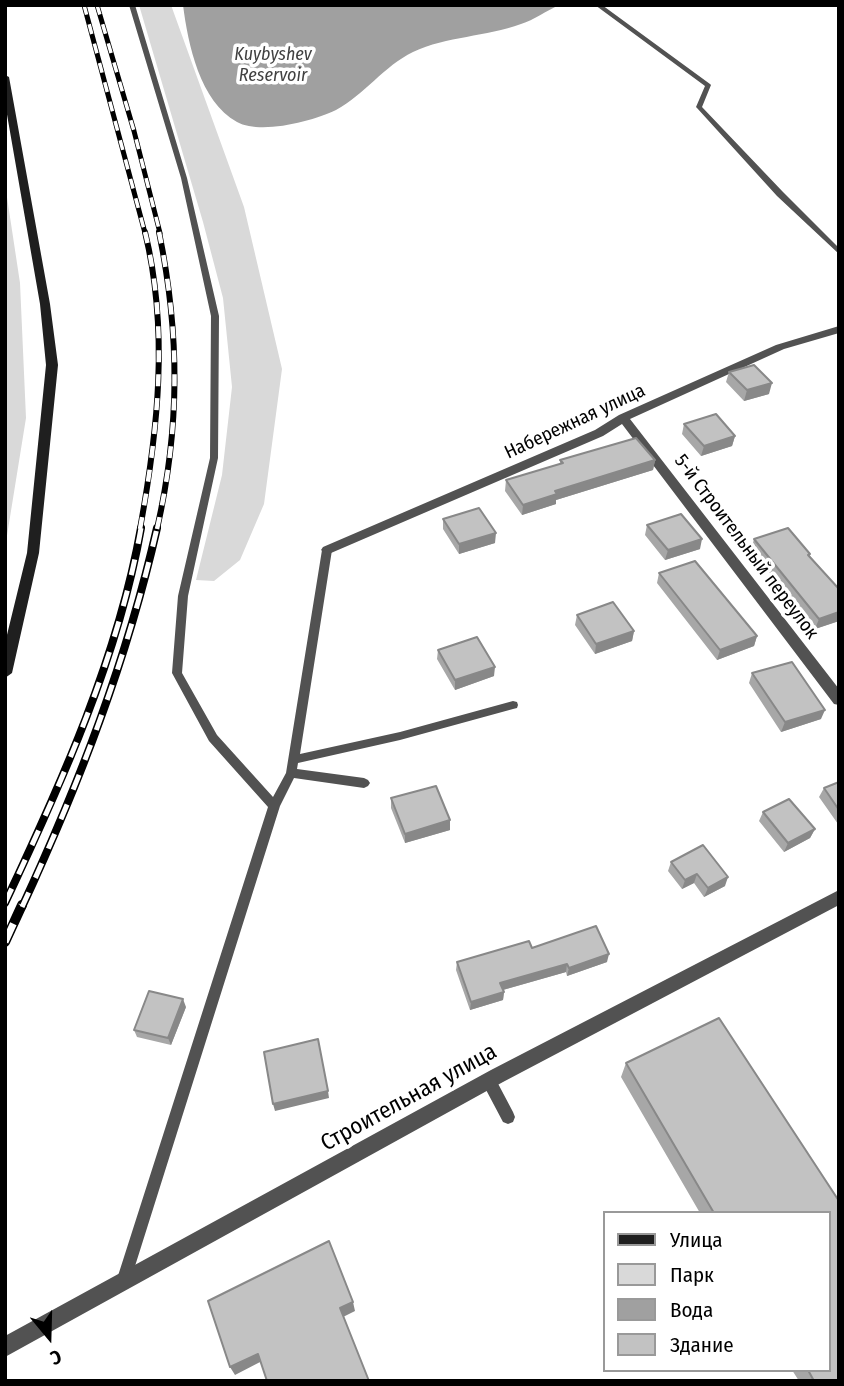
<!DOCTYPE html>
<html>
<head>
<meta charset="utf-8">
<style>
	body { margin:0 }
	#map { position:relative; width:844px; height:1386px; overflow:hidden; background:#fff; font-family:"Fira Sans Condensed",sans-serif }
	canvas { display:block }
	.frame { position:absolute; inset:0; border:7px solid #000; pointer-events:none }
	.legend { position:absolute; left:603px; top:1211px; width:228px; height:161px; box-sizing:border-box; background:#fff; border:2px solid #999; margin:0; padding:9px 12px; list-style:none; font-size:21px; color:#000 }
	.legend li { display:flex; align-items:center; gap:14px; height:35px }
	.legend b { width:35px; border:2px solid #999 }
	.north { position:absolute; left:14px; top:1302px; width:70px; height:70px; -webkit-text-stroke:5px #fff; paint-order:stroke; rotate:161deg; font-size:19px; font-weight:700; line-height:28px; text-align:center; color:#000 }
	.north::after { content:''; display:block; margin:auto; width:24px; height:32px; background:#000; clip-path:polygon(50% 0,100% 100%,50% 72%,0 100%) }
</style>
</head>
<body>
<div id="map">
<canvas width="844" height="1386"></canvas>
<div class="frame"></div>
<ul class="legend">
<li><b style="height:9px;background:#1f1f1f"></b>Улица</li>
<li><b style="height:19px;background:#d9d9d9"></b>Парк</li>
<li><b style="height:19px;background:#a0a0a0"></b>Вода</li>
<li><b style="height:19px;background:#c2c2c2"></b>Здание</li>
</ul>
<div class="north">С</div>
</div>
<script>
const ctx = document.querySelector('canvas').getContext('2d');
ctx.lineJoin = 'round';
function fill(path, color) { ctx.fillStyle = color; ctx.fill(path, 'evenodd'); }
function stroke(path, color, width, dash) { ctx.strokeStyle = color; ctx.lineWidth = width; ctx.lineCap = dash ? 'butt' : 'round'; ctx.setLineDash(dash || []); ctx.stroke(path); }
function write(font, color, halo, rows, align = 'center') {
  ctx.font = font + ' "Fira Sans Condensed",sans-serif'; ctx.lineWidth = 7; ctx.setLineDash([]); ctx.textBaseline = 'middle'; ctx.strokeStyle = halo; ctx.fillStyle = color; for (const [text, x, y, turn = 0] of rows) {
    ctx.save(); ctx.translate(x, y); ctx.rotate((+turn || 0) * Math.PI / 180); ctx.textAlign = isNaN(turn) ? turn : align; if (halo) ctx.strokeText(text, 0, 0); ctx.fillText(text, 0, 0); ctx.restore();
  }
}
const green = new Path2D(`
	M 139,5 L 171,5 L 244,207 L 282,369 L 264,504 L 240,560 L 214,581 L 196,580 L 222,475 L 232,387 L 223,298 L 203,222 Z
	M 5,184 L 20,283 L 26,418 L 5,548 Z`);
const water = new Path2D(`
	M 183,5 L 559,5 C 546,11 534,20 521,24 C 486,37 447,36 413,52 C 384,66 364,95 336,110 C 313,121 261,135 237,122 C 200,102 188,44 183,5 Z`);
const service = new Path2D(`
	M 129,5 L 135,5 L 187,178 L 219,316 L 218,458 L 188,596 L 182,673 L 217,735 L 273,797 L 286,773 L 322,550 L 327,547 L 332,550 L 300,754 L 400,732 L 513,701 L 517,702 L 518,705 L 517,708 L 513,709 L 400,740 L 298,763 L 297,769 L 364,778 L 368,780 L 370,783 L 368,786 L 364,788 L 294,778 L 280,806 L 130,1282 L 128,1287 L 123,1289 L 118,1287 L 116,1282 L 268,807 L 209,741 L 172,673 L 178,596 L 210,458 L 211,316 L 181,178 Z
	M 595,5 L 602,5 L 710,84 L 711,85 L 702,107 L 783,192 L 839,248 L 839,254 L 777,196 L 697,108 L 696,107 L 705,86 Z
	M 489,1075 L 494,1076 L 513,1112 L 515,1117 L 513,1122 L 508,1124 L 503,1122 L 484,1086 L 482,1081 L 484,1076 Z`);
const minor = new Path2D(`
	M 839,326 L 839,333 L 784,349 L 630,419 L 839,689 L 839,705 L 834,704 L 622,424 L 603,436 L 331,553 L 327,555 L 321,550 L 323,547 L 595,430 L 619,415 L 776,345 Z
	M 839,890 L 839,905 L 503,1082 L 5,1357 L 5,1336 L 491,1070 Z`);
const secondary = new Path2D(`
	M 5,75 L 9,77 L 50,304 L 58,365 L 39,553 L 12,673 L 5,678 L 5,643 L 27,553 L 46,365 L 40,304 L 5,103 Z`);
const railFar3 = new Path2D(`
	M 84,5 L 145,233
	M 97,5 L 134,131 L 160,233`);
const railFar2 = new Path2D(`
	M 140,529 C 158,430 169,331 145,232
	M 157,529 C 180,427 180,335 159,232`);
const railFar1 = new Path2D(`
	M 5,903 C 61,784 118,658 141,528
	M 22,907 C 79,784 127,660 157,528`);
const rail = new Path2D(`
	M 5,942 L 22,905`);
const wall = new Path2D(`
	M 729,372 L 769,394 L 744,401 L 726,382 Z
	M 684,424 L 735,436 L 732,446 L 701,456 L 682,434 Z
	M 560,460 L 655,460 L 653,470 L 556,500 L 556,504 L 522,515 L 505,491 L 506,480 L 560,464 Z
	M 443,519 L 495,543 L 459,554 L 443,529 Z
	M 647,525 L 700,549 L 665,560 L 645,535 Z
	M 754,539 L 810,554 L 810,556 L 839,589 L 839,621 L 815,629 L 751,550 Z
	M 659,573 L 757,636 L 754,646 L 717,660 L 657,583 Z
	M 577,615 L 634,631 L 632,641 L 595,654 L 575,625 Z
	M 438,650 L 494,676 L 455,690 L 437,659 Z
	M 752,673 L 821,719 L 781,732 L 749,683 Z
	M 839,782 L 839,824 L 838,824 L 819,797 L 824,788 Z
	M 391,798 L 450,830 L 405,843 L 391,808 Z
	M 763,812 L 815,829 L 810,838 L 784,852 L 759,821 Z
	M 671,862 L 725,886 L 704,897 L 694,883 L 682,889 L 668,871 Z
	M 532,948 L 607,962 L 567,976 L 566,972 L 503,990 L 504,992 L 503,1000 L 470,1010 L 456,970 L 457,962 Z
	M 186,1007 L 171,1045 L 137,1037 L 134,1030 Z
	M 719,1018 L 839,1201 L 839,1381 L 799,1381 L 792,1370 L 828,1370 L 828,1213 L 700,1213 L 621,1077 L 626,1063 Z`);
const shadedWall = new Path2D(`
	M 772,383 L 769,394 L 744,401 L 747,390 Z
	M 735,436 L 732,446 L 701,456 L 704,446 Z
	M 655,460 L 653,470 L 556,500 L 556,504 L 522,515 L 523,505 L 555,491 Z
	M 496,533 L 495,543 L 459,554 L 459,544 Z
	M 702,539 L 700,549 L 665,560 L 668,550 Z
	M 839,612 L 839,621 L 815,629 L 819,619 Z
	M 634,631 L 632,641 L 595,654 L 596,644 Z
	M 757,636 L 754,646 L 717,660 L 720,650 Z
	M 495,667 L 494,676 L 455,690 L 455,680 Z
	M 825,710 L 821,719 L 781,732 L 785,722 Z
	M 450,820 L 450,830 L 405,843 L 405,834 Z
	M 815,829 L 810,838 L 784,852 L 788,843 Z
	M 697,874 L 694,883 L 682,889 L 685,880 Z
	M 728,877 L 725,886 L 704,897 L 708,888 Z
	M 609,954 L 607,962 L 567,976 L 569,968 Z
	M 567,964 L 566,972 L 499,991 L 500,983 Z
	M 504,992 L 503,1000 L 470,1010 L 471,1002 Z
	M 183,999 L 186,1007 L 171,1045 L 168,1038 Z
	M 328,1091 L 329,1098 L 275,1111 L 273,1104 Z
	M 353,1302 L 355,1311 L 343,1317 L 340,1308 Z
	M 258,1354 L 262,1361 L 235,1375 L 230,1367 Z`);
const building = new Path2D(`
	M 754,365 L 772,383 L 747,390 L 729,372 Z
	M 716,414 L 735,436 L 704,446 L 684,424 Z
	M 636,438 L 655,460 L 555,491 L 557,494 L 523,505 L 506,480 L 563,463 L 560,460 Z
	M 479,508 L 496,533 L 459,544 L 443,519 Z
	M 681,514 L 702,539 L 668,550 L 647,525 Z
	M 788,528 L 810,554 L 808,555 L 839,589 L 839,612 L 819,619 L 754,539 Z
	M 695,561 L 757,636 L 720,650 L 659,573 Z
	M 613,602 L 634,631 L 596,644 L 577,615 Z
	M 477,637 L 495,667 L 455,680 L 438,650 Z
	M 792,662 L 825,710 L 785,722 L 752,673 Z
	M 839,782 L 839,810 L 824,788 Z
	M 436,786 L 450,820 L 405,834 L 391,798 Z
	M 789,799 L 815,829 L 788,843 L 763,812 Z
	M 703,845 L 728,877 L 708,888 L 697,874 L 685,880 L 671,862 Z
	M 596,926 L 609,954 L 569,968 L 567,964 L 500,983 L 504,992 L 471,1002 L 457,962 L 529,941 L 532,948 Z
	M 149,991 L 183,999 L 168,1038 L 134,1030 Z
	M 719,1018 L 839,1201 L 839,1381 L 814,1381 L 808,1370 L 828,1370 L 828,1213 L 714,1213 L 626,1063 Z
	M 318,1039 L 328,1091 L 273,1104 L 264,1052 Z
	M 329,1241 L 353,1302 L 340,1308 L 369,1381 L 267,1381 L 258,1354 L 230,1367 L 208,1301 Z`);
const farWaternames = [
	["Kuybyshev",273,55],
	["Reservoir",273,76]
];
const streetNames = [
	["Набережная улица",575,422,-25],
	["5-й Строительный переулок",746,547,53]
];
const nearStreetnames = [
	["Строительная улица",409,1098,-29]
];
fill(green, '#d9d9d9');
fill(water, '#a0a0a0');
fill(service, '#525252');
fill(minor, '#525252');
fill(secondary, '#1f1f1f');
stroke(railFar3, '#000', 5);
stroke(railFar2, '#000', 6);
stroke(railFar1, '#000', 8);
stroke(rail, '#000', 10);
stroke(railFar3, '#fff', 3.5, [10]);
stroke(railFar2, '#fff', 4.5, [12]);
stroke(railFar1, '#fff', 5, [16]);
stroke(rail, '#fff', 7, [20]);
fill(wall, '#a7a7a7');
fill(shadedWall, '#888');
fill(building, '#c2c2c2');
stroke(building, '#888', 2);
write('italic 18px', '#414141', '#fff', farWaternames);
write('19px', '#000', '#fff', streetNames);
write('23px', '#000', '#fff', nearStreetnames);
</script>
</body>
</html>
